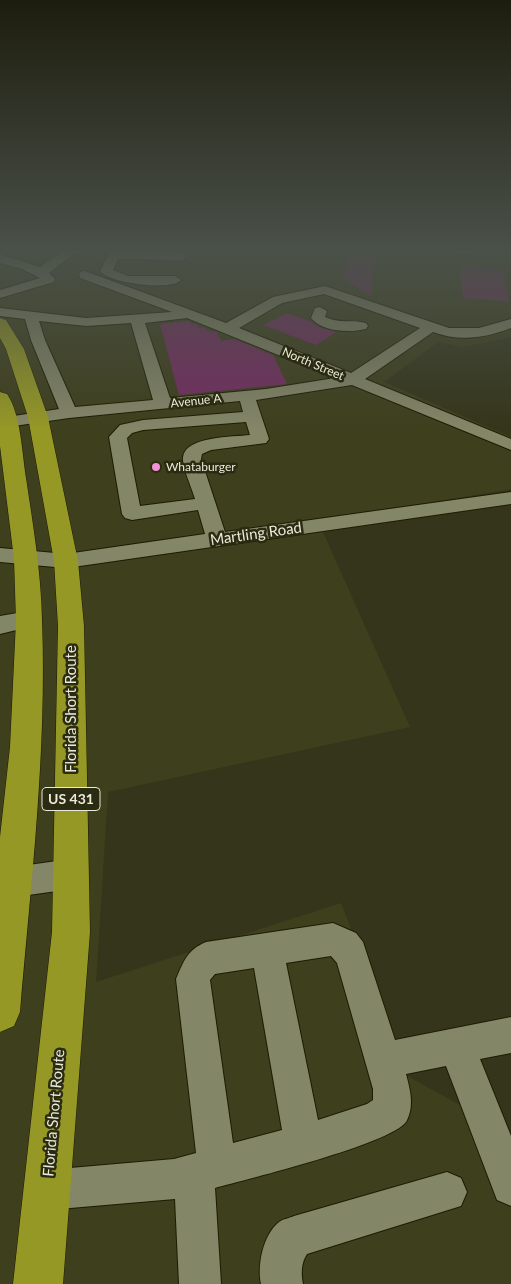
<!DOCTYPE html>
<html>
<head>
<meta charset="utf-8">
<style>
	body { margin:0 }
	canvas { display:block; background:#34351a }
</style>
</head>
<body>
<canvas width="511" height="1284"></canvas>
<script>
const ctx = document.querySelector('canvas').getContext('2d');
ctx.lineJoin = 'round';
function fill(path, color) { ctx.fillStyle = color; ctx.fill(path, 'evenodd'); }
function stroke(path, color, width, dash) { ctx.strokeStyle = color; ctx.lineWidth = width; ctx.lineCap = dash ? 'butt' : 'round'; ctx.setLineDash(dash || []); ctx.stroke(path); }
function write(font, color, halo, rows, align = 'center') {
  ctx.font = font + ' Lato,sans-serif'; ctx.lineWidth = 5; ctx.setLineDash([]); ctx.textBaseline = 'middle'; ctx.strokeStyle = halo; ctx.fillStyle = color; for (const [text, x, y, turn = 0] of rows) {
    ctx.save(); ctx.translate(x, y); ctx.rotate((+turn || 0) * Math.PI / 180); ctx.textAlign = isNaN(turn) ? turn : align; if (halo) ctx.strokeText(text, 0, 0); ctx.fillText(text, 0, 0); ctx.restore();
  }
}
const built = new Path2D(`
	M 0,250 L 511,250 L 511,337 L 463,347 L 438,342 L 384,382 L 511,437 L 511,489 L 318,521 L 410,727 L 108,792 L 96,982 L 341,903 L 407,1076 L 511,1133 L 511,1284 L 0,1284 Z`);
const building = new Path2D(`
	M 348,252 L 375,254 L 371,295 L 343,279 Z
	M 459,267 L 494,269 L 501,267 L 509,301 L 463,298 Z
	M 287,313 L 312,322 L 321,328 L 336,332 L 316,345 L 263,325 Z
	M 190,321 L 191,324 L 197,324 L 198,328 L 204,327 L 208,331 L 217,332 L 221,341 L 234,339 L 273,355 L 287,384 L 179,395 L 160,324 Z`);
const minor = new Path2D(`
	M 65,250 L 79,250 L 49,273 L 55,279 L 54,282 L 0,298 L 0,290 L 40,278 L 22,269 L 0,263 L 0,254 L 40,267 Z
	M 459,250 L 471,250 L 471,251 L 465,255 L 461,254 Z
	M 114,251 L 182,252 L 188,256 L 182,260 L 118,259 L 113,270 L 128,276 L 175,276 L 181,280 C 172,291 110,284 100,271 L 110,252 Z
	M 85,271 L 226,323 L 273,297 L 325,286 L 449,328 L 479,328 L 511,319 L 511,328 C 485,338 460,342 433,332 L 365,379 L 511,439 L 511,450 L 352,385 L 256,400 L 269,439 L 266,443 L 211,450 L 202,454 L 201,459 L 225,532 L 511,492 L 511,504 L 66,568 L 0,562 L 0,548 L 66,554 L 205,534 L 198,510 L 132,520 L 125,518 L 122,514 L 109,437 L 120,425 L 143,420 L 243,412 L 240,401 L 69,418 L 7,427 L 1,426 L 1,418 L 59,409 L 31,340 L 25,319 L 0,316 L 0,308 L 86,318 L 172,312 L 80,278 L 79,275 L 80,272 ZM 324,294 L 420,328 L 351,373 L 239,328 L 282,303 ZM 187,318 L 335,378 L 266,389 L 170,398 L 145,323 ZM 39,321 L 86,326 L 131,323 L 153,400 L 75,407 L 45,340 ZM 246,422 L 250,435 C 233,437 186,436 183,457 C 182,467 192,488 195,499 L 140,506 L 127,438 L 132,433 L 143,430 Z
	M 320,307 L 327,311 L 325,317 C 339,324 352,319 366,323 L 368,326 L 366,329 C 350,333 322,332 311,318 L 315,308 Z
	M 29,611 L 37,613 L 41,619 L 37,625 L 0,634 L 0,616 Z
	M 71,859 L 82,863 L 86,874 L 82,885 L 71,889 L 0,899 L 0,869 Z
	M 333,923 L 356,933 L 363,942 L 395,1040 L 511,1017 L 511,1053 L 480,1059 L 511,1136 L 511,1206 L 497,1200 L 446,1066 L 406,1074 C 410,1089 415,1107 406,1122 C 390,1144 248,1179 215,1188 L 221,1284 L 179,1284 L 175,1199 L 47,1210 L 33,1204 L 27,1190 L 33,1176 L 47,1170 L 174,1159 L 196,1153 L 176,979 C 184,961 187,950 206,942 ZM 331,956 L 337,963 L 373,1089 L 373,1100 L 367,1104 L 318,1120 L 286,963 ZM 254,968 L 282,1130 L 233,1143 L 210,980 L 215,974 Z
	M 447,1172 L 461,1178 L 467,1192 L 461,1206 L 307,1254 C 301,1263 301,1274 303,1284 L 261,1284 C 257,1265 263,1235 279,1222 C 283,1219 290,1218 294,1216 Z`);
const highway = new Path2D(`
	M 0,318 L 6,320 L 24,349 L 48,417 L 78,561 L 84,626 L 90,932 L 63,1284 L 13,1284 L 52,932 L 58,626 L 54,561 L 28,417 L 6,349 L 0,338 Z
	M 0,392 L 7,394 C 21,414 22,454 26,478 C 33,525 41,572 42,620 C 47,751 31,882 20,1012 L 14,1026 L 0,1032 L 0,837 L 10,747 L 16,621 L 14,559 L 0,446 Z`);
const markers = [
	[156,467,5,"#f391d6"]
];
const farStreetnames = [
	["North Street",313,364,23],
	["Avenue A",196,401,-6]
];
const farPoinames = [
	["Whataburger",166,467]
];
const shields = [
	[71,799,58]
];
const shieldNames = [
	["US 431",71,799]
];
const streetNames = [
	["Martling Road",256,534,-8],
	["Florida Short Route",71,709,-90],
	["Florida Short Route",54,1113,-85]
];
fill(built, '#3e3f1c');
fill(building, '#752c62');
stroke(minor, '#1c1c03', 2);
stroke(highway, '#1c1c03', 1);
fill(minor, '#848668');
fill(highway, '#969826');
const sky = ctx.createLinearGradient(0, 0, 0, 430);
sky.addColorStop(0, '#1d1d0e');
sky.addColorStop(0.58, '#4a5149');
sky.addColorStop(1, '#4a514900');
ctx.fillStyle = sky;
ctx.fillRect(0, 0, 511, 430);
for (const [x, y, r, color] of markers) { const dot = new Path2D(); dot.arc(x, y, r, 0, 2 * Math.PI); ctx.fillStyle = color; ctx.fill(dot); stroke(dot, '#2a2b10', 2); }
write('12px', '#e9eada', '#2a2b10', farStreetnames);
write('12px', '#e9eada', '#2a2b10', farPoinames, 'left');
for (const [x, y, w] of shields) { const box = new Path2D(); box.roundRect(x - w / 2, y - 11.5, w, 23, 4); ctx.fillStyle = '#2a2b10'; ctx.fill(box); stroke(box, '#e9eada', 1); }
write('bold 14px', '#e9eada', null, shieldNames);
write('15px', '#e9eada', '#2a2b10', streetNames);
</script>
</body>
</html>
